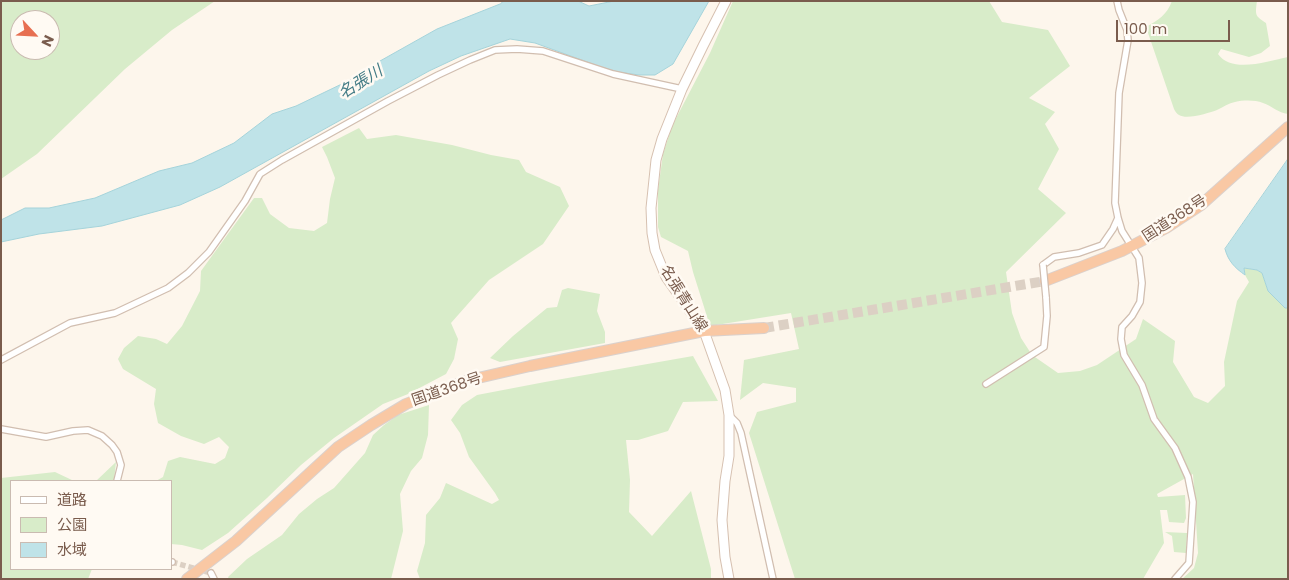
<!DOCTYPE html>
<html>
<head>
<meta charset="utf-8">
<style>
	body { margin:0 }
	#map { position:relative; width:1289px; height:580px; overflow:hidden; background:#fdf6ec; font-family:Poppins,"Noto Sans JP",sans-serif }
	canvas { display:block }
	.frame { position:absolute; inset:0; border:2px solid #7a5c4d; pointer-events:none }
	.legend { position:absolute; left:10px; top:480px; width:162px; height:90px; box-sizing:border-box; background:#fffaf3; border:1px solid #cabbb1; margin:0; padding:6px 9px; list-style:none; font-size:15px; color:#7a5c4d }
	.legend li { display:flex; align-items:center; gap:10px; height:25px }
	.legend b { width:25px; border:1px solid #cabbb1 }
	.north { position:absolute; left:10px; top:10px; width:50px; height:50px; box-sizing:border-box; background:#fffaf3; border:1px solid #cabbb1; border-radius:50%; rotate:115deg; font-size:14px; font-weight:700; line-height:20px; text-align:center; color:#7a5c4d }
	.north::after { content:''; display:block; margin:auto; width:18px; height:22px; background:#e76f51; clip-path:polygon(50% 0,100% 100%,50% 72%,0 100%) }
	.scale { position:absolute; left:1116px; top:20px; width:114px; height:22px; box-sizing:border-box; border:2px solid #7a5c4d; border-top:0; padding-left:6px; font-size:15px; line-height:18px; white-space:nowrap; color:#7a5c4d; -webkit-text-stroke:4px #fffaf3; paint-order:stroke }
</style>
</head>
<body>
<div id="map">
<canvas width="1289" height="580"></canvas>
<div class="frame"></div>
<ul class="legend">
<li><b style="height:6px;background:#fff"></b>道路</li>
<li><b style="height:14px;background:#d8ecc9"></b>公園</li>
<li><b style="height:14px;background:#bfe3e8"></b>水域</li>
</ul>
<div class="north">N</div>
<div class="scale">100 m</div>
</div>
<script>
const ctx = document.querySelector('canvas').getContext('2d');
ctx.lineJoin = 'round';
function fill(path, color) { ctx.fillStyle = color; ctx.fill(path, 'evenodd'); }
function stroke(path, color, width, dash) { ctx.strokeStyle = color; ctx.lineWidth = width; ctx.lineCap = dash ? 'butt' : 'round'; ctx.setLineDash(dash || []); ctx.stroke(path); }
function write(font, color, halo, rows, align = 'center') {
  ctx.font = font + ' Poppins,"Noto Sans JP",sans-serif'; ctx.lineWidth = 5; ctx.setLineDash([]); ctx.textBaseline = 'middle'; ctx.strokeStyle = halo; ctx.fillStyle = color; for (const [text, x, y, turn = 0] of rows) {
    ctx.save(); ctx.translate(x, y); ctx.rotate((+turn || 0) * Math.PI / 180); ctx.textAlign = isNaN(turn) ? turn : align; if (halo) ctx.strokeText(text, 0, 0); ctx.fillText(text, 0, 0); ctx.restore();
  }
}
const green = new Path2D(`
	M 1,1 L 215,1 L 172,30 L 125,69 L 37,154 L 1,179 ZM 20,20 L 50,20 L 50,50 L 20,50 Z
	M 733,1 L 989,1 L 1002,22 L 1048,30 L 1070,66 L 1029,98 L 1055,112 L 1045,124 L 1059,149 L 1038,189 L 1066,213 L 1006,272 L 1012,313 L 1021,338 L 1032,355 L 1058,373 L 1080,371 L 1097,365 L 1136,339 L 1143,319 L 1175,341 L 1173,362 L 1194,397 L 1208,403 L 1225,386 L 1224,362 L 1237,301 L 1249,282 L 1245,275 L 1244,268 L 1257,270 L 1262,273 L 1268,291 L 1285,308 L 1288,308 L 1288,579 L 1182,579 L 1194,568 L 1198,553 L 1193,474 L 1157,494 L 1158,497 L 1185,495 L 1186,518 L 1184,523 L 1169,522 L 1167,510 L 1160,510 L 1164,543 L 1143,579 L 795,579 L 749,433 L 757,412 L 796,402 L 796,388 L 763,383 L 740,400 L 744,360 L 799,349 L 791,313 L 710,326 L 693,272 L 688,251 L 661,237 L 658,227 L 658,190 L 663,154 L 672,126 L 710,53 Z
	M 1172,1 L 1257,1 C 1255,15 1255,16 1266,23 L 1270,46 L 1261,53 L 1249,57 L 1221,49 L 1218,54 C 1232,74 1268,61 1288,57 L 1288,114 C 1278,113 1272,106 1263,103 C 1255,100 1244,100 1235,102 C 1229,103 1223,107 1217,110 C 1209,113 1187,120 1179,115 C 1177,114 1175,111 1174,109 L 1146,27 C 1158,20 1167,15 1172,1 Z
	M 359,128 L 367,139 L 396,135 L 452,145 L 491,155 L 519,160 L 526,172 L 560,187 L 569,206 L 543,244 L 489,280 L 451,323 L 458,339 L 454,359 L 446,374 L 408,394 L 383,404 L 334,438 L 301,465 L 267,498 L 228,533 L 202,550 L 182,545 L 171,544 L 171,481 L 156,481 L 163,477 L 168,461 L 180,457 L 215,464 L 225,458 L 229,447 L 219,437 L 204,444 L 181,436 L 158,423 L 154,404 L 156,389 L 123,369 L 118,359 L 124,348 L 138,336 L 156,339 L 167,344 L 182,326 L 200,291 L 201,271 L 254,198 L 262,198 L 270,214 L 289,228 L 314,231 L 327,223 L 330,199 L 335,178 L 327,157 L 322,147 Z
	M 568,288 L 600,294 L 597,311 L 605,332 L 605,343 L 500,362 L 490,358 L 513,336 L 547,308 L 557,307 L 562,290 Z
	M 693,356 L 718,401 L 683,402 L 668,431 L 638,440 L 626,440 L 630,480 L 629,512 L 652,536 L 691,491 L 711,569 L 711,579 L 420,579 L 417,571 L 425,543 L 426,515 L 440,498 L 446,483 L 492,504 L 499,500 L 495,493 L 469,457 L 460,433 L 451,420 L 462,405 L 477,395 L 545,382 Z
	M 429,405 L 428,435 L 422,458 L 411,471 L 400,494 L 403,531 L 391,579 L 229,579 L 228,577 L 247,559 L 282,535 L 299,514 L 317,499 L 334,488 L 365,453 L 373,435 L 384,425 L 398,415 Z
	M 116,462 L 114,481 L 96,481 Z
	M 55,472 L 74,481 L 11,481 L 11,569 L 92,569 L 88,579 L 1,579 L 1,478 Z
	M 1165,532 L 1187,533 L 1186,553 L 1174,552 L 1172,536 Z`);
const water = new Path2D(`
	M 504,1 L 578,1 L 589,6 L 614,1 L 709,1 L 673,64 L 655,75 L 639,75 L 618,72 L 598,66 L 535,43 L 510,39 L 461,56 L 429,71 L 220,187 L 180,205 L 102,226 L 39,234 L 1,242 L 1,220 L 25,208 L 49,208 L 95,198 L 159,171 L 192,163 L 234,143 L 272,114 L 296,106 L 348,81 L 380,61 L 437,29 L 500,4 Z
	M 1288,159 L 1288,308 L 1285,308 L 1268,291 L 1262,273 L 1257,270 L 1244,268 L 1245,275 C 1235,268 1228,261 1225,249 Z`);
const minorTunnel = new Path2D(`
	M 172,562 L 211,573`);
const trunkTunnel = new Path2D(`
	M 764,328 L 1045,281`);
const minor = new Path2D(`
	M 1117,1 L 1119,10 L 1127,30 L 1128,40 L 1119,93 L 1115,203 L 1118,218 L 1122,231 L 1139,258 L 1142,283 L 1140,302 L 1132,316 L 1122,327 L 1121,339 L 1124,355 L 1142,385 L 1154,419 L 1175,448 L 1188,477 L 1193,502 L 1189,563 L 1175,579
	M 1043,265 L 1054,257 L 1079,253 L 1102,245 L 1113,229 L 1118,218
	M 1,360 L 70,323 L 115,313 L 168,288 L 188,273 L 209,252 L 245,201 L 260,174 L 282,160 L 388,101 L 438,75 L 470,60 L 495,50 L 517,49 L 543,51 L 613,74 L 682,89
	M 986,384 L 1044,347 L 1047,316 L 1046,297
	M 729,415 L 737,423 L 741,433 L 773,579
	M 1,429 L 46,437 L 73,431 L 88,430 L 102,436 L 112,445 L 117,452 L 121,465 L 117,481
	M 171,562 L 172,562
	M 211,573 L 214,579`);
const secondary = new Path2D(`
	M 726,1 L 703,46 L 682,89 L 662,139 L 656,160 L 651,208 L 652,233 L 655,250 L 666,277 L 704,331 L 725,390 L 729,415 L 729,456 L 725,481 L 722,520 L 725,557 L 729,579`);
const trunk = new Path2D(`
	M 1045,281 L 1122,251 L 1166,228 L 1201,205 L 1288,127
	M 187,579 L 236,541 L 338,447 L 371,425 L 406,404 L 465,381 L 530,366 L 704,331 L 764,328`);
const minorBridge = new Path2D(`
	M 1043,265 L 1046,297`);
const streetNames = [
	["国道368号",1175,219,-33],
	["名張青山線",683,299,58],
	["国道368号",447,390,-19]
];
const waterNames = [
	["名張川",361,83,-32]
];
fill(green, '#d8ecc9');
fill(water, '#bfe3e8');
stroke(water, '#a5d3da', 1);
stroke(minorTunnel, '#dcd0c4', 5.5, [5.5, 3]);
stroke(trunkTunnel, '#dcd0c4', 10, [10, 5]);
stroke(minor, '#d1beb0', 8);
stroke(secondary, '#d6c0b0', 11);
stroke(trunk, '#dad1cd', 12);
stroke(minor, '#fff', 5.5);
stroke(secondary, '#fff', 9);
stroke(trunk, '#f9c8a4', 10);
stroke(minorBridge, '#d1beb0', 8, []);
stroke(minorBridge, '#fff', 5.5);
write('15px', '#7a5c4d', '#fffaf3', streetNames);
write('italic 16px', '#437c86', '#fffaf3', waterNames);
</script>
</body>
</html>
